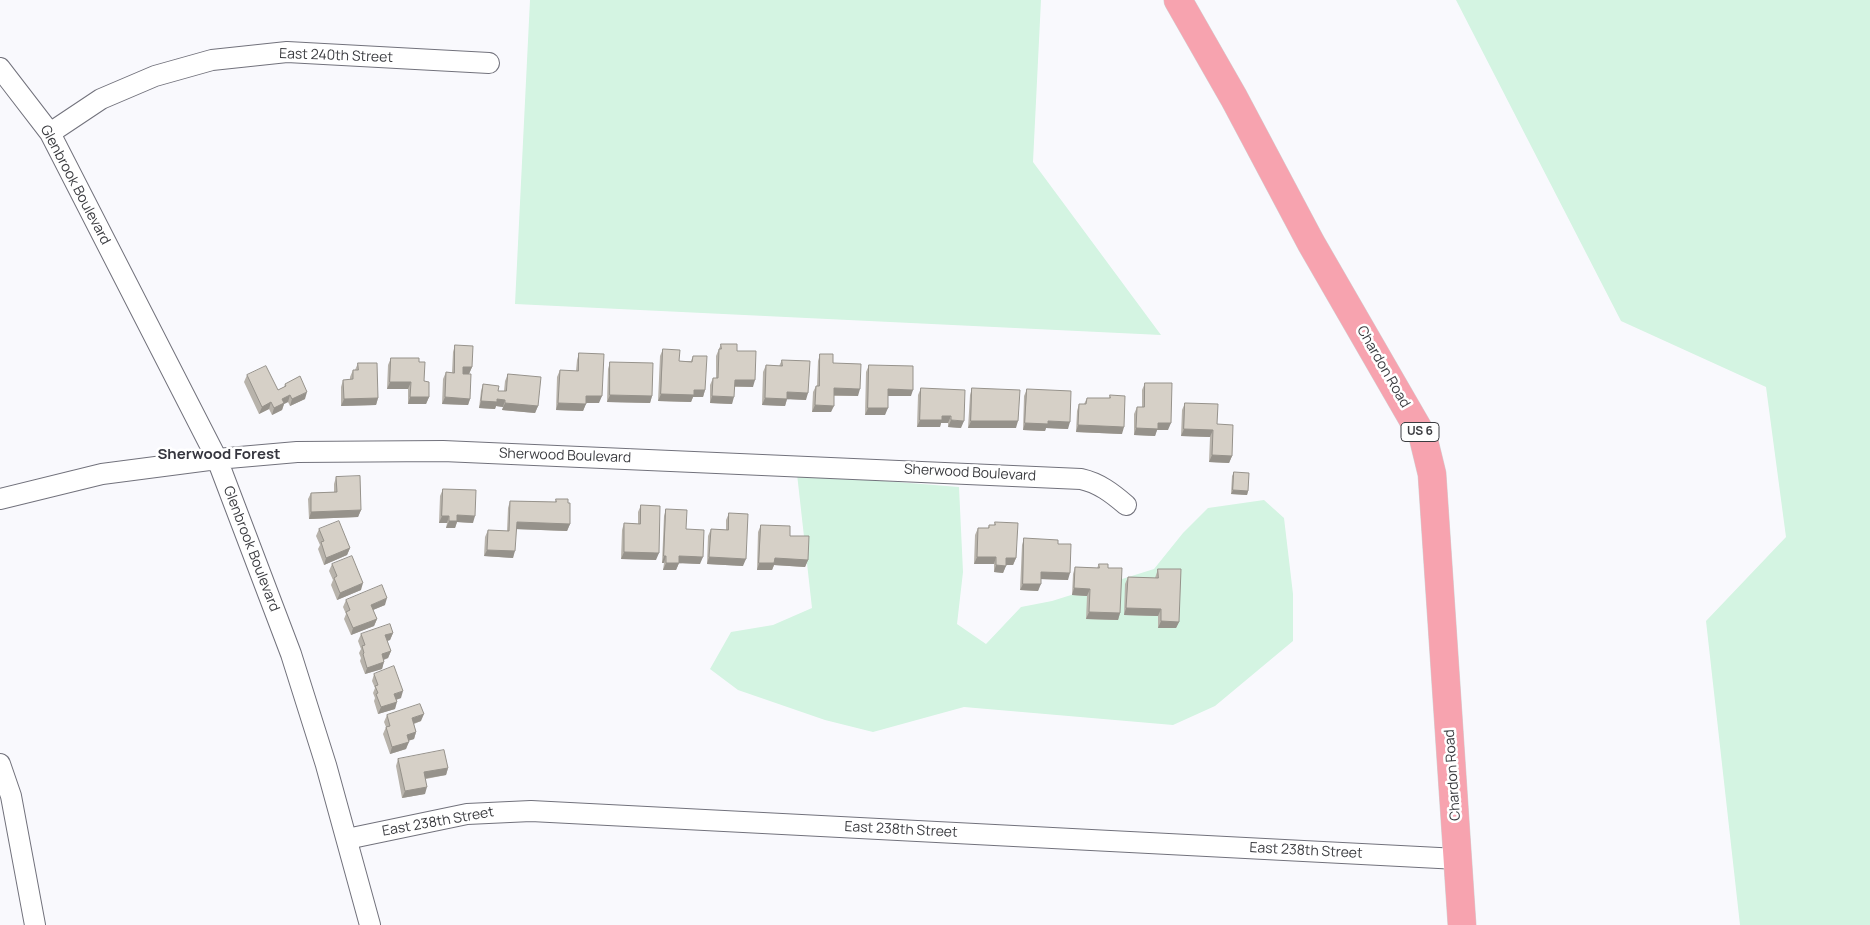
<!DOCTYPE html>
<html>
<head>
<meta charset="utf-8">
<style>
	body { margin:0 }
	canvas { display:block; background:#f9f9fd }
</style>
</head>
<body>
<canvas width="1870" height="925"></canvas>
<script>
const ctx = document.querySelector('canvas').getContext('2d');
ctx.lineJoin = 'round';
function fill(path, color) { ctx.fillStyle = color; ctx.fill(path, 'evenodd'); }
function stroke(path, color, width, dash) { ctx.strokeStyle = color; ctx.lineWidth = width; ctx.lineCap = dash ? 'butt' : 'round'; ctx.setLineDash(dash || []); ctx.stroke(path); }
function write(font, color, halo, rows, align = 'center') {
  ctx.font = font + ' Manrope,sans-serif'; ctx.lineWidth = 5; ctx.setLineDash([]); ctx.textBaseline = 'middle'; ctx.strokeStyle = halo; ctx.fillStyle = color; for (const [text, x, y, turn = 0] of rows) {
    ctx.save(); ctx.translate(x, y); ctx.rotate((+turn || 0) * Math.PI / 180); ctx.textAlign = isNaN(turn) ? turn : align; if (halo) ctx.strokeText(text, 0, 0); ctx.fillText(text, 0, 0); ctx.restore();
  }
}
const green = new Path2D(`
	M 530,0 L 1041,0 L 1033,162 L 1161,335 L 515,304 Z
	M 1456,0 L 1870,0 L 1870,925 L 1740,925 L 1706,621 L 1786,537 L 1766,387 L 1621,321 Z
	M 797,474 L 959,487 L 963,572 L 957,624 L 986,644 L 1021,607 L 1052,601 L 1154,569 L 1183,533 L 1208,508 L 1264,500 L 1284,518 L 1293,594 L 1293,641 L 1215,706 L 1173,725 L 964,707 L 873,732 L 825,720 L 738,690 L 710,669 L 731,632 L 773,625 L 812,608 Z`);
const street = new Path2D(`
	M 0,68 L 50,133 L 217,459 L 291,654 L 326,765 L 370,925
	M 50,133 L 101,99 L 155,76 L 212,60 L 287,52 L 489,63
	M 0,499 L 102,474 L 217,459 L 297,452 L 443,451 L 1081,479 C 1099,483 1112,493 1126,505
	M 0,764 L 11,796 L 35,925
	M 347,839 L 467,814 L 531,811 L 1458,859`);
const primary = new Path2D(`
	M 1178,0 L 1234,98 L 1311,243 L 1423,437 L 1432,474 L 1462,925`);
const wall = new Path2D(`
	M 721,344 L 737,351 L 753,387 L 734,387 L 732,404 L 710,403 L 710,385 L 713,378 L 716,378 L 716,356 Z
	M 455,345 L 472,367 L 469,374 L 470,399 L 468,405 L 442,404 L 443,379 L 446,372 L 452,373 L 453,352 Z
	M 663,349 L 679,361 L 691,361 L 693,356 L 705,390 L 703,397 L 693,397 L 691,402 L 658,401 L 660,356 Z
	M 579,353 L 599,403 L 586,403 L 583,411 L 556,410 L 557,377 L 560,370 L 576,371 L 577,360 Z
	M 820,354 L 833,363 L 858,396 L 834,396 L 831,412 L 812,412 L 813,392 L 816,386 L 817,386 L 818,361 Z
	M 391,358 L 419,362 L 429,397 L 426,404 L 408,404 L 408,389 L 387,389 L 388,365 Z
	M 782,360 L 806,400 L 787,399 L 785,406 L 762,405 L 763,372 L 766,365 L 779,366 Z
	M 610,362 L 652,396 L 650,403 L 607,402 L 608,369 Z
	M 358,363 L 378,398 L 376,405 L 341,406 L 341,387 L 343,380 L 350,380 L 350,377 L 353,370 L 355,370 Z
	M 869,365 L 911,396 L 888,396 L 885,415 L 865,415 L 866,372 Z
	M 508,374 L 538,406 L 535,413 L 502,410 L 503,407 L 496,406 L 495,409 L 479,408 L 481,391 L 483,384 L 498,391 L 504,391 L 505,381 Z
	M 247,375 L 278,390 L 284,387 L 285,384 L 305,399 L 290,406 L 288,402 L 284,404 L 282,410 L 272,415 L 269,409 L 259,414 L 244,382 Z
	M 1145,383 L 1168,430 L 1157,430 L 1155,436 L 1134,435 L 1134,414 L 1137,407 L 1142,407 L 1142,390 Z
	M 921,388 L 961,428 L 948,427 L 948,423 L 941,423 L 940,427 L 917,427 L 918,395 Z
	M 972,388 L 1016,428 L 968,428 L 970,395 Z
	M 1027,389 L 1068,429 L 1046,428 L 1045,431 L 1023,430 L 1024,396 Z
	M 1110,395 L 1122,434 L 1076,432 L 1077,411 L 1079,404 L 1084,404 L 1087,398 L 1109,398 Z
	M 1185,403 L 1217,424 L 1232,456 L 1229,463 L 1209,462 L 1210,437 L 1181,436 L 1182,410 Z
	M 1234,472 L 1248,491 L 1247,495 L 1231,494 L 1232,476 Z
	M 336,477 L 361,510 L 358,517 L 309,519 L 308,499 L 311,493 L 334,492 L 334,484 Z
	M 443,489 L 473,523 L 457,522 L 455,528 L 446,528 L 447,523 L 439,523 L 440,496 Z
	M 556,499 L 568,503 L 570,524 L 567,531 L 516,529 L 513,558 L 484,556 L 485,537 L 488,530 L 507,531 L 508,508 L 510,501 L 555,502 Z
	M 641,505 L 656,560 L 621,559 L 622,530 L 624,523 L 638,524 L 638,512 Z
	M 666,509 L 686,529 L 700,564 L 679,563 L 676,570 L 663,570 L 664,563 L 662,563 L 664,516 Z
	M 729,513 L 743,566 L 707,564 L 708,536 L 711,529 L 726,530 L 726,520 Z
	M 995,522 L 1016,558 L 1013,565 L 1006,565 L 1003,573 L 994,572 L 994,564 L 974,564 L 975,535 L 978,528 L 988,528 L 989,525 L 994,525 Z
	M 761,525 L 790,536 L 808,560 L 805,567 L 774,565 L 772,570 L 757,570 L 758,532 Z
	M 319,529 L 350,548 L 347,555 L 324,565 L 318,549 L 320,545 L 316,536 Z
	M 1024,538 L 1058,544 L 1068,580 L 1041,579 L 1038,591 L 1020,590 L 1022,545 Z
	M 332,564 L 361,590 L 337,600 L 331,585 L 333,580 L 329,571 Z
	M 1099,564 L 1108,568 L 1120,613 L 1118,620 L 1086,619 L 1087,596 L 1072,595 L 1073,574 L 1075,567 L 1097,568 Z
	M 1158,569 L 1179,622 L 1176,628 L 1158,628 L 1158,616 L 1124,615 L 1125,584 L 1128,577 L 1155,578 Z
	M 346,600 L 385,605 L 373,610 L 377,619 L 374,626 L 351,635 L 344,619 L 346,614 L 343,607 Z
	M 393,633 L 390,640 L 387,641 L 391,651 L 388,658 L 384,660 L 382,669 L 365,674 L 360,661 L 361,658 L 359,653 L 361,649 L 358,641 L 361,634 Z
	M 374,674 L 401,698 L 396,700 L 395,709 L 378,714 L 374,701 L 375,698 L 373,693 L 375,688 L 372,681 Z
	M 387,715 L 421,721 L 414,724 L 416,732 L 414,739 L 408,741 L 406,749 L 390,754 L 383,734 L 386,727 L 384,722 Z
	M 398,759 L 448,768 L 446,775 L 426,779 L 425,794 L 402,798 L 396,766 Z`);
const shadedWall = new Path2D(`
	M 463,367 L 472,367 L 469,374 L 461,374 Z
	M 735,380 L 755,380 L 753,387 L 732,386 Z
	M 390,382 L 411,382 L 408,389 L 387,389 Z
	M 834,388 L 860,389 L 858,396 L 832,395 Z
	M 888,389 L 913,390 L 911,396 L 885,396 Z
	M 694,390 L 705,390 L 703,397 L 693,397 L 691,402 L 658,401 L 661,394 Z
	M 307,392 L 305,399 L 290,406 L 292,399 Z
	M 787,392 L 808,393 L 806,400 L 785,399 Z
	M 290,395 L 288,402 L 284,404 L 282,410 L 272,415 L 274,408 L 282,399 Z
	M 610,395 L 652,396 L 650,403 L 607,402 Z
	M 586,396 L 602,396 L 599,403 L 584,403 Z
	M 712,396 L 734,397 L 732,404 L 710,403 Z
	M 410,397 L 429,397 L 426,404 L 408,404 Z
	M 445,397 L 470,399 L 468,405 L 442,404 Z
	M 378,398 L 376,405 L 341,406 L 344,399 Z
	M 765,398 L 787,399 L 785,406 L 762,405 Z
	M 497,399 L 505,400 L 503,407 L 496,406 L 495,409 L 479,408 L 481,401 Z
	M 271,402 L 269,409 L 259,414 L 262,407 Z
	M 505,403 L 538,406 L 535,413 L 502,410 Z
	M 558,403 L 586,404 L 583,411 L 556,410 Z
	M 815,405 L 834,406 L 831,412 L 812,412 Z
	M 868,408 L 888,408 L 885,415 L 865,415 Z
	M 942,416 L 951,416 L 948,423 L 941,423 L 940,427 L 917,427 L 920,420 Z
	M 951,420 L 964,421 L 961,428 L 948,427 Z
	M 971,421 L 1018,421 L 1016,428 L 968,428 Z
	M 1048,421 L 1070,422 L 1068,429 L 1046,428 L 1045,431 L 1023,430 L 1025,423 Z
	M 1158,423 L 1171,423 L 1168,430 L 1157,430 L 1155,436 L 1134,435 L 1136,428 Z
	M 1078,425 L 1124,427 L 1122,434 L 1076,432 Z
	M 1184,429 L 1213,430 L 1210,437 L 1181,436 Z
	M 1212,455 L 1232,456 L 1229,463 L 1209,462 Z
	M 1233,490 L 1248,491 L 1247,495 L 1231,494 Z
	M 361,510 L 358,517 L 309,519 L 311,512 Z
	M 457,515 L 475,516 L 473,523 L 457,522 L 455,528 L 446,528 L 449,521 Z
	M 442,516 L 449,516 L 447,523 L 439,523 Z
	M 517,522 L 570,524 L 567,531 L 514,529 Z
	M 350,548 L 347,555 L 324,565 L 326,558 Z
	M 487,550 L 515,551 L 513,558 L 484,556 Z
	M 624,552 L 659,553 L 656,560 L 621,559 Z
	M 664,556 L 666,556 L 664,563 L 662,563 Z
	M 679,556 L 703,557 L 700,564 L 677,563 Z
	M 709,557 L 746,559 L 743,566 L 707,564 Z
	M 977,557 L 996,557 L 994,564 L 974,564 Z
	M 775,558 L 808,560 L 805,567 L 774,565 L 772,570 L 757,570 L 759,563 Z
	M 1006,558 L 1016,558 L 1013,565 L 1004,565 Z
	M 666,563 L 679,563 L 676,570 L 663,570 Z
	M 996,565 L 1006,566 L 1003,573 L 994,572 Z
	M 1041,572 L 1070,573 L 1068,580 L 1039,579 Z
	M 363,583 L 361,590 L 337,600 L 340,593 Z
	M 1023,584 L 1041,584 L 1038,591 L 1020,590 Z
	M 1074,588 L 1090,589 L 1087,596 L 1072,595 Z
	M 387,598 L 385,605 L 368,612 L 371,605 Z
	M 1126,608 L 1161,609 L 1158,616 L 1124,615 Z
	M 1089,612 L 1120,613 L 1118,620 L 1086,619 Z
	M 377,619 L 374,626 L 351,635 L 353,628 Z
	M 1161,621 L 1179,622 L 1176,628 L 1158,628 Z
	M 393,633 L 390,640 L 383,642 L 385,635 Z
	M 391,651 L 388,658 L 379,661 L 382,654 Z
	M 384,662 L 382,669 L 365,674 L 367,668 Z
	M 403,691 L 401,698 L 392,701 L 394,694 Z
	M 397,702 L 395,709 L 378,714 L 381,707 Z
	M 424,714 L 421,721 L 409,725 L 412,718 Z
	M 416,732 L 414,739 L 404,742 L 407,735 Z
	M 409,742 L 406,749 L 390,754 L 392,747 Z
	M 448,768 L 446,775 L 422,779 L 424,772 Z
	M 427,787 L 425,794 L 402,798 L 405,791 Z`);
const building = new Path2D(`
	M 721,344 L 737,344 L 737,351 L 756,351 L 755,380 L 735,380 L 734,397 L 712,396 L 713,378 L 718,378 L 719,349 L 721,349 Z
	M 455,345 L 473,346 L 472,367 L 463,367 L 463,374 L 471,374 L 470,399 L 445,397 L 446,372 L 454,373 Z
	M 663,349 L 680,350 L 679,361 L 692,362 L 693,356 L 707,356 L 705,390 L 694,390 L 694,395 L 661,394 Z
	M 579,353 L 604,354 L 602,396 L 586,396 L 586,404 L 558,403 L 560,370 L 578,371 Z
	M 820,354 L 833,354 L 833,363 L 861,364 L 860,389 L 834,388 L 834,406 L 815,405 L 816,386 L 819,386 Z
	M 391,358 L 419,358 L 419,362 L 425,362 L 424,381 L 429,382 L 429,397 L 410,397 L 411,382 L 390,382 Z
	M 782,360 L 810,361 L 808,393 L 787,392 L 787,399 L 765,398 L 766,365 L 782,366 Z
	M 610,362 L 653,363 L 652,396 L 610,395 Z
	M 358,363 L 377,363 L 378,398 L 344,399 L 343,380 L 353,379 L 353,370 L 358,370 Z
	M 869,365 L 913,366 L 913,390 L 888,389 L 888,408 L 868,408 Z
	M 266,366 L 278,390 L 286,386 L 285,384 L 300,376 L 307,392 L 292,399 L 290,395 L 282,399 L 284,403 L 274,408 L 271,402 L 262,407 L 247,375 Z
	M 508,374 L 541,377 L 538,406 L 505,403 L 505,400 L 497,399 L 497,402 L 481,401 L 483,384 L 499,386 L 498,391 L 506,391 Z
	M 1145,383 L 1172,383 L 1171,423 L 1158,423 L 1158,429 L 1136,428 L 1137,407 L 1144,407 Z
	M 921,388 L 965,390 L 964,421 L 951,420 L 951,416 L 942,416 L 942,420 L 920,420 Z
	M 972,388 L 1020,390 L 1018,421 L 971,421 Z
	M 1027,389 L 1071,391 L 1070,422 L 1048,421 L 1048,424 L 1025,423 Z
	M 1110,395 L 1125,396 L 1124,427 L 1078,425 L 1079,404 L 1086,404 L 1087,398 L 1110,398 Z
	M 1185,403 L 1218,404 L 1217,424 L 1233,425 L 1232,456 L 1212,455 L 1213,430 L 1184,429 Z
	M 1234,472 L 1249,473 L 1248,491 L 1233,490 Z
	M 360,476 L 361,510 L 311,512 L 311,493 L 337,492 L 336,477 Z
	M 443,489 L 476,490 L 475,516 L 457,515 L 457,521 L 449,521 L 449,516 L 442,516 Z
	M 556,499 L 568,499 L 568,503 L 570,503 L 570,524 L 517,522 L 515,551 L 487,550 L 488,530 L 509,531 L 510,501 L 556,502 Z
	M 641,505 L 660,506 L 659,553 L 624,552 L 624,523 L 640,524 Z
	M 666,509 L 687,510 L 686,529 L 704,530 L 703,557 L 679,556 L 679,563 L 666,563 L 666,556 L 664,556 Z
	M 729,513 L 748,514 L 746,559 L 709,557 L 711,529 L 728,530 Z
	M 339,521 L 350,548 L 326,558 L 321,542 L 324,541 L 319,529 Z
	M 995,522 L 1018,523 L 1016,558 L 1006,558 L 1006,566 L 996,565 L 996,557 L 977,557 L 978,528 L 989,528 L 989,525 L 995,525 Z
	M 761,525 L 790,526 L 790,536 L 809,536 L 808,560 L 775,558 L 774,563 L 759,563 Z
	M 1024,538 L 1058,540 L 1058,544 L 1071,544 L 1070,573 L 1041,572 L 1041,584 L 1023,584 Z
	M 352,556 L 363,583 L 340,593 L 334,578 L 337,576 L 332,564 Z
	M 1099,564 L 1108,564 L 1108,568 L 1122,568 L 1120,613 L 1089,612 L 1090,589 L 1074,588 L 1075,567 L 1099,568 Z
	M 1158,569 L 1181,569 L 1179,622 L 1161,621 L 1161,609 L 1126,608 L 1128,577 L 1158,578 Z
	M 382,585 L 387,598 L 371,605 L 377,619 L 353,628 L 346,612 L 350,610 L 346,600 Z
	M 390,624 L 393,633 L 385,635 L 391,651 L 382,654 L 384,662 L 367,668 L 363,654 L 364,653 L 362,646 L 365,645 L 361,634 Z
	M 394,666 L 403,691 L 394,694 L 397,702 L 381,707 L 376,694 L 378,693 L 375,686 L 378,685 L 374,674 Z
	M 420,704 L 424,714 L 412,718 L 416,732 L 407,735 L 409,742 L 392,747 L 386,727 L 390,726 L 387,715 Z
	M 444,750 L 448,768 L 424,772 L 427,787 L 405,791 L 398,759 Z`);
const shields = [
	[1420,432,38]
];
const shieldNames = [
	["US 6",1420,432]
];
const streetNames = [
	["East 240th Street",336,56,2],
	["Glenbrook Boulevard",75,185,62],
	["Chardon Road",1383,367,60],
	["Sherwood Boulevard",565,456,2],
	["Sherwood Boulevard",970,473,3],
	["Glenbrook Boulevard",251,549,69],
	["Chardon Road",1453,775,-94],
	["East 238th Street",438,822,-10],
	["East 238th Street",901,830,3],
	["East 238th Street",1306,851,3]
];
const neighbourhoodNames = [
	["Sherwood Forest",219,455]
];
fill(green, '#d4f4e2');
stroke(street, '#72727c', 22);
stroke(primary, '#d4d4d5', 29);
stroke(street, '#fff', 20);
stroke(primary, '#f7a3af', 28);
fill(wall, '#b8b3ab');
fill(shadedWall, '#96928b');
fill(building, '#d6d0c7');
stroke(building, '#96928b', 1);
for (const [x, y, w] of shields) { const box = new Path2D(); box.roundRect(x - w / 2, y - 9.5, w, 19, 4); ctx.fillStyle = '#fff'; ctx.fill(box); stroke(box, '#3b3c40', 1); }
write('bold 12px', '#3b3c40', null, shieldNames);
write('14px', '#3b3c40', '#fff', streetNames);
write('bold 15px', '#36363f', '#fff', neighbourhoodNames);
</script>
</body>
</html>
